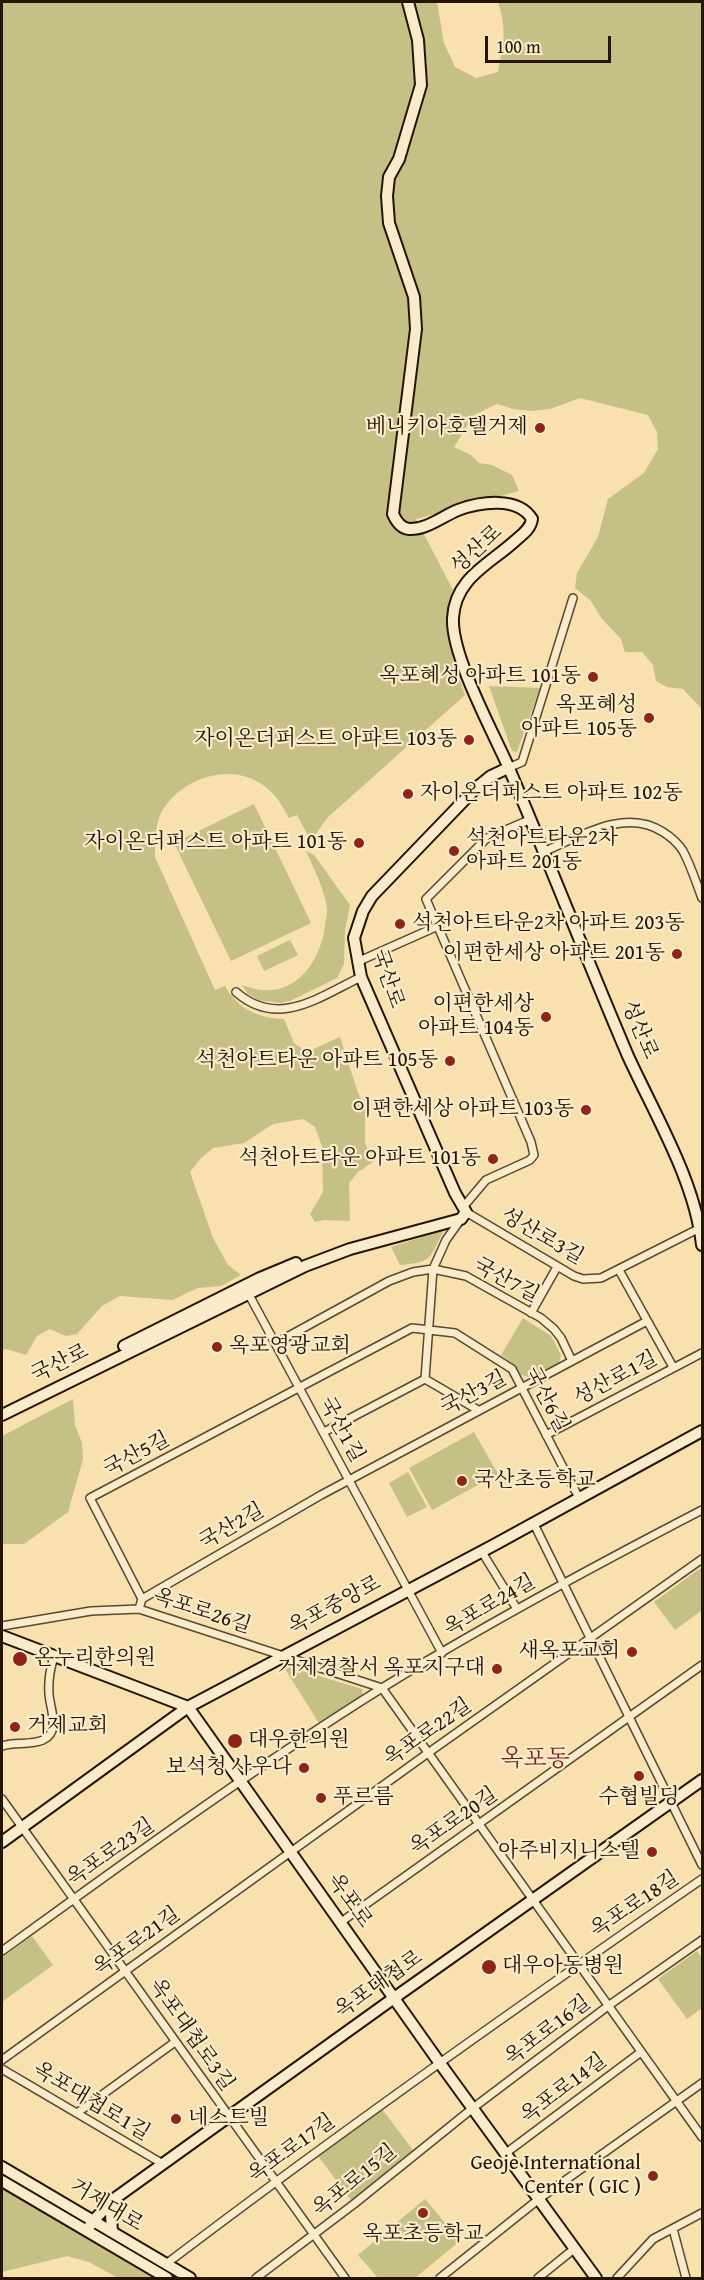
<!DOCTYPE html>
<html>
<head>
<meta charset="utf-8">
<style>
	body { margin:0 }
	#map { position:relative; width:704px; height:2280px; overflow:hidden; background:#f8e0af; font-family:"Gentium Book Plus",serif }
	canvas { display:block }
	.frame { position:absolute; inset:0; border:3px solid #241502; pointer-events:none }
	.scale { position:absolute; left:485px; top:36px; width:126px; height:27px; box-sizing:border-box; border:3px solid #241502; border-top:0; padding-left:8px; font-size:18px; line-height:21px; white-space:nowrap; color:#241502; -webkit-text-stroke:4px #faebcb; paint-order:stroke }
</style>
</head>
<body>
<div id="map">
<canvas width="704" height="2280"></canvas>
<div class="frame"></div>
<div class="scale">100 m</div>
</div>
<script>
const ctx = document.querySelector('canvas').getContext('2d');
ctx.lineJoin = 'round';
function fill(path, color) { ctx.fillStyle = color; ctx.fill(path, 'evenodd'); }
function stroke(path, color, width, dash) { ctx.strokeStyle = color; ctx.lineWidth = width; ctx.lineCap = dash ? 'butt' : 'round'; ctx.setLineDash(dash || []); ctx.stroke(path); }
function write(font, color, halo, rows, align = 'center') {
  ctx.font = font + ' "Gentium Book Plus","Noto Serif KR",serif'; ctx.lineWidth = 4.5; ctx.setLineDash([]); ctx.textBaseline = 'middle'; ctx.strokeStyle = halo; ctx.fillStyle = color; for (const [text, x, y, turn = 0] of rows) {
    ctx.save(); ctx.translate(x, y); ctx.rotate((+turn || 0) * Math.PI / 180); ctx.textAlign = isNaN(turn) ? turn : align; if (halo) ctx.strokeText(text, 0, 0); ctx.fillText(text, 0, 0); ctx.restore();
  }
}
const green = new Path2D(`
	M 2,2 L 437,2 L 444,43 L 455,67 L 476,78 L 498,72 C 504,42 507,31 498,2 L 702,2 L 702,707 L 700,707 L 683,689 L 667,687 L 656,681 L 653,665 L 642,652 L 625,652 L 621,639 L 602,619 L 591,601 L 575,588 L 577,573 L 598,537 L 608,499 L 644,473 L 658,449 L 657,432 L 648,415 L 580,398 L 550,409 L 531,411 L 513,409 L 497,404 L 474,415 L 454,447 L 471,455 L 479,463 L 492,465 L 512,475 L 519,491 L 416,519 L 453,590 C 442,635 451,652 465,695 L 327,818 L 311,841 L 297,815 L 289,818 C 283,807 277,796 267,788 C 233,759 178,778 160,815 C 155,828 155,843 155,857 L 215,990 L 225,986 C 238,1009 258,1018 284,1019 L 294,1043 L 307,1052 L 340,1037 L 357,1090 L 365,1108 L 365,1143 L 373,1162 L 358,1172 L 349,1183 L 350,1221 L 324,1220 L 315,1222 L 310,1214 L 323,1192 L 322,1146 L 315,1127 L 303,1119 L 273,1124 L 244,1143 L 213,1148 L 201,1158 L 190,1172 L 213,1238 L 228,1265 L 241,1275 L 221,1286 L 198,1288 L 172,1300 L 120,1296 L 102,1306 L 77,1334 L 66,1336 L 50,1329 L 37,1336 L 26,1355 L 6,1349 L 2,1350 Z
	M 489,686 L 540,688 L 517,752 L 512,751 Z
	M 254,804 L 311,923 L 231,961 L 174,843 Z
	M 306,851 L 314,855 L 350,905 L 345,930 L 344,964 L 337,978 L 290,1001 L 280,1003 L 258,1000 L 247,993 L 242,985 C 288,1004 319,969 325,926 C 325,920 328,914 327,908 C 324,888 314,869 306,851 Z
	M 290,940 L 298,955 L 264,971 L 257,956 Z
	M 444,1230 C 429,1258 434,1262 400,1265 L 391,1247 Z
	M 523,1318 L 551,1336 L 561,1355 L 559,1363 L 529,1377 L 521,1375 L 515,1365 L 501,1355 Z
	M 73,1399 L 75,1425 L 82,1443 L 83,1459 L 68,1512 L 24,1544 L 2,1544 L 2,1436 Z
	M 474,1432 L 498,1474 L 432,1510 L 409,1468 Z
	M 408,1472 L 427,1507 L 407,1517 L 389,1483 Z
	M 702,1567 L 702,1610 L 675,1630 L 654,1602 Z
	M 289,1667 L 362,1689 L 363,1695 L 319,1723 L 285,1669 Z
	M 32,1936 L 53,1965 L 2,2002 L 2,1957 Z
	M 697,1951 L 702,1958 L 702,2008 L 687,2019 L 658,1979 Z
	M 379,2105 L 415,2153 L 354,2204 L 315,2152 Z
	M 2,2188 L 153,2278 L 118,2278 L 89,2262 L 67,2256 L 2,2272 Z
	M 425,2199 L 460,2241 L 415,2278 L 378,2278 L 358,2255 Z`);
const street = new Path2D(`
	M 508,768 L 522,762 L 573,598
	M 543,852 C 579,837 625,807 663,832 C 671,837 678,843 683,851 C 691,866 696,882 702,898
	M 357,962 L 438,926
	M 236,992 C 278,1029 319,997 361,977
	M 464,1206 L 486,1180 L 530,1160 L 534,1155 L 531,1142 L 426,899 L 487,838 L 529,820
	M 466,1212 L 574,1276 L 583,1279 L 601,1278 L 702,1227
	M 619,1270 L 673,1367
	M 247,1291 L 442,1653
	M 531,1313 L 557,1267
	M 276,1343 L 389,1281 L 413,1272 L 433,1269 L 466,1276 L 541,1318 L 554,1329 L 561,1338 L 572,1361
	M 425,1379 L 433,1269 L 446,1240 L 461,1219
	M 324,1432 L 425,1379 L 478,1410
	M 546,1435 L 702,1353
	M 534,1524 L 702,1865
	M 482,1552 L 517,1609
	M 142,1599 L 90,1498 L 412,1328 L 455,1333 L 512,1369 L 579,1498
	M 139,1609 L 142,1599 L 321,1495 L 647,1321
	M 2,1626 L 91,1611 L 139,1609 L 382,1688 L 702,2137
	M 2,1746 C 15,1741 29,1746 43,1740 C 61,1732 50,1709 49,1694 C 48,1681 50,1669 54,1657
	M 2,1799 L 345,2278
	M 341,1922 L 702,1665
	M 2,1951 C 126,1861 251,1770 382,1688 C 486,1624 594,1566 702,1510
	M 2,2060 L 428,1753 L 702,1559
	M 2,2069 L 163,2164
	M 77,2113 L 175,2042
	M 506,2153 L 641,2052
	M 673,2229 L 686,2278
	M 166,2264 C 341,2131 521,2004 702,1879
	M 256,2278 L 354,2204 L 473,2108 L 608,2006 L 702,1940
	M 440,2278 L 539,2199 L 702,2083
	M 538,2278 L 574,2249
	M 617,2278 L 653,2239 L 702,2213`);
const secondary = new Path2D(`
	M 408,2 L 418,40 L 421,85 L 399,159 L 389,177 L 387,196 L 389,223 L 414,297 L 416,329 L 393,514 C 396,521 400,528 409,529 C 426,530 443,516 458,510 C 480,502 518,496 532,519 C 531,528 523,534 516,540 C 490,564 455,578 453,618 C 451,655 492,730 508,766 C 549,862 587,960 628,1056 C 655,1115 695,1181 702,1245
	M 466,1212 L 455,1193 L 361,977 L 354,938 L 363,911 L 372,896 L 475,789 L 491,776 L 508,768
	M 124,1346 L 260,1278 L 296,1263
	M 2,1415 L 305,1266 L 350,1249 L 461,1219 L 466,1212
	M 2,1636 L 188,1707 L 439,2062 L 596,2278
	M 2,1842 L 188,1707 L 494,1545 L 702,1431
	M 2,2167 L 190,2278
	M 2,2181 L 167,2278
	M 87,2230 L 94,2220 L 114,2199 L 394,1998 L 702,1780
	M 112,2232 L 111,2214 L 114,2200`);
const markers = [
	[540,428,6,"#8f2418"],
	[593,677,6,"#8f2418"],
	[649,718,6,"#8f2418"],
	[469,740,6,"#8f2418"],
	[408,794,6,"#8f2418"],
	[359,843,6,"#8f2418"],
	[454,851,6,"#8f2418"],
	[400,924,6,"#8f2418"],
	[677,954,6,"#8f2418"],
	[546,1017,6,"#8f2418"],
	[450,1061,6,"#8f2418"],
	[586,1110,6,"#8f2418"],
	[493,1159,6,"#8f2418"],
	[217,1347,6,"#8f2418"],
	[462,1481,6,"#8f2418"],
	[632,1652,6,"#8f2418"],
	[20,1659,8,"#8f2418"],
	[497,1669,6,"#8f2418"],
	[15,1727,6,"#8f2418"],
	[235,1741,8,"#8f2418"],
	[304,1768,6,"#8f2418"],
	[639,1776,6,"#8f2418"],
	[321,1798,6,"#8f2418"],
	[652,1852,6,"#8f2418"],
	[489,1967,8,"#8f2418"],
	[176,2119,6,"#8f2418"],
	[653,2176,6,"#8f2418"],
	[423,2213,6,"#8f2418"]
];
const poiNames = [
	["베니키아호텔거제",528,428],
	["옥포혜성 아파트 101동",581,677],
	["옥포혜성",637,706],
	["아파트 105동",637,730],
	["자이온더퍼스트 아파트 103동",457,740],
	["자이온더퍼스트 아파트 102동",420,794,"left"],
	["석천아트타운2차",466,839,"left"],
	["아파트 201동",466,863,"left"],
	["자이온더퍼스트 아파트 101동",347,843],
	["석천아트타운2차 아파트 203동",412,924,"left"],
	["이편한세상 아파트 201동",665,954],
	["이편한세상",534,1005],
	["아파트 104동",534,1029],
	["석천아트타운 아파트 105동",438,1061],
	["이편한세상 아파트 103동",574,1110],
	["석천아트타운 아파트 101동",481,1159],
	["옥포영광교회",229,1347,"left"],
	["국산초등학교",474,1481,"left"],
	["새옥포교회",620,1652],
	["온누리한의원",34,1659,"left"],
	["거제경찰서 옥포지구대",485,1669],
	["거제교회",27,1727,"left"],
	["대우한의원",248,1741,"left"],
	["보석청 사우나",292,1768],
	["푸르름",333,1798,"left"],
	["수협빌딩",639,1798,"center"],
	["아주비지니스텔",640,1852],
	["대우아동병원",502,1967,"left"],
	["네스트빌",188,2119,"left"],
	["Geoje International",641,2164],
	["Center ( GIC )",641,2188],
	["옥포초등학교",423,2235,"center"]
];
const streetNames = [
	["성산로",477,550,-42],
	["국산로",387,979,71],
	["성산로",639,1030,67],
	["성산로3길",542,1237,30],
	["국산7길",506,1281,28],
	["국산로",60,1364,-26],
	["성산로1길",616,1379,-28],
	["국산3길",474,1394,-28],
	["국산6길",546,1400,62],
	["국산1길",341,1430,61],
	["국산5길",137,1455,-28],
	["국산2길",232,1527,-30],
	["옥포중앙로",335,1606,-28],
	["옥포로24길",490,1606,-30],
	["옥포로26길",202,1612,18],
	["옥포로22길",428,1733,-35],
	["옥포로20길",454,1822,-35],
	["옥포로23길",111,1853,-35],
	["옥포로",349,1901,55],
	["옥포로18길",635,1905,-34],
	["옥포로21길",137,1942,-36],
	["옥포대첩로",379,1985,-35],
	["옥포로16길",548,2031,-37],
	["옥포대첩로3길",191,2035,55],
	["옥포로14길",564,2089,-37],
	["옥포대첩로1길",91,2102,31],
	["옥포로17길",292,2149,-36],
	["옥포로15길",355,2181,-39],
	["거제대로",106,2206,31]
];
const quarterNames = [
	["옥포동",535,1760]
];
fill(green, '#c4c086');
stroke(street, '#59482d', 10);
stroke(secondary, '#241502', 14);
stroke(street, '#faebcb', 7);
stroke(secondary, '#faebcb', 10);
for (const [x, y, r, color] of markers) { const dot = new Path2D(); dot.arc(x, y, r, 0, 2 * Math.PI); ctx.fillStyle = color; ctx.fill(dot); stroke(dot, '#faebcb', 2); }
write('21px', '#241502', '#faebcb', poiNames, 'right');
write('21px', '#241502', '#faebcb', streetNames);
write('24px', '#7a1f14', '#faebcb', quarterNames);
</script>
</body>
</html>
